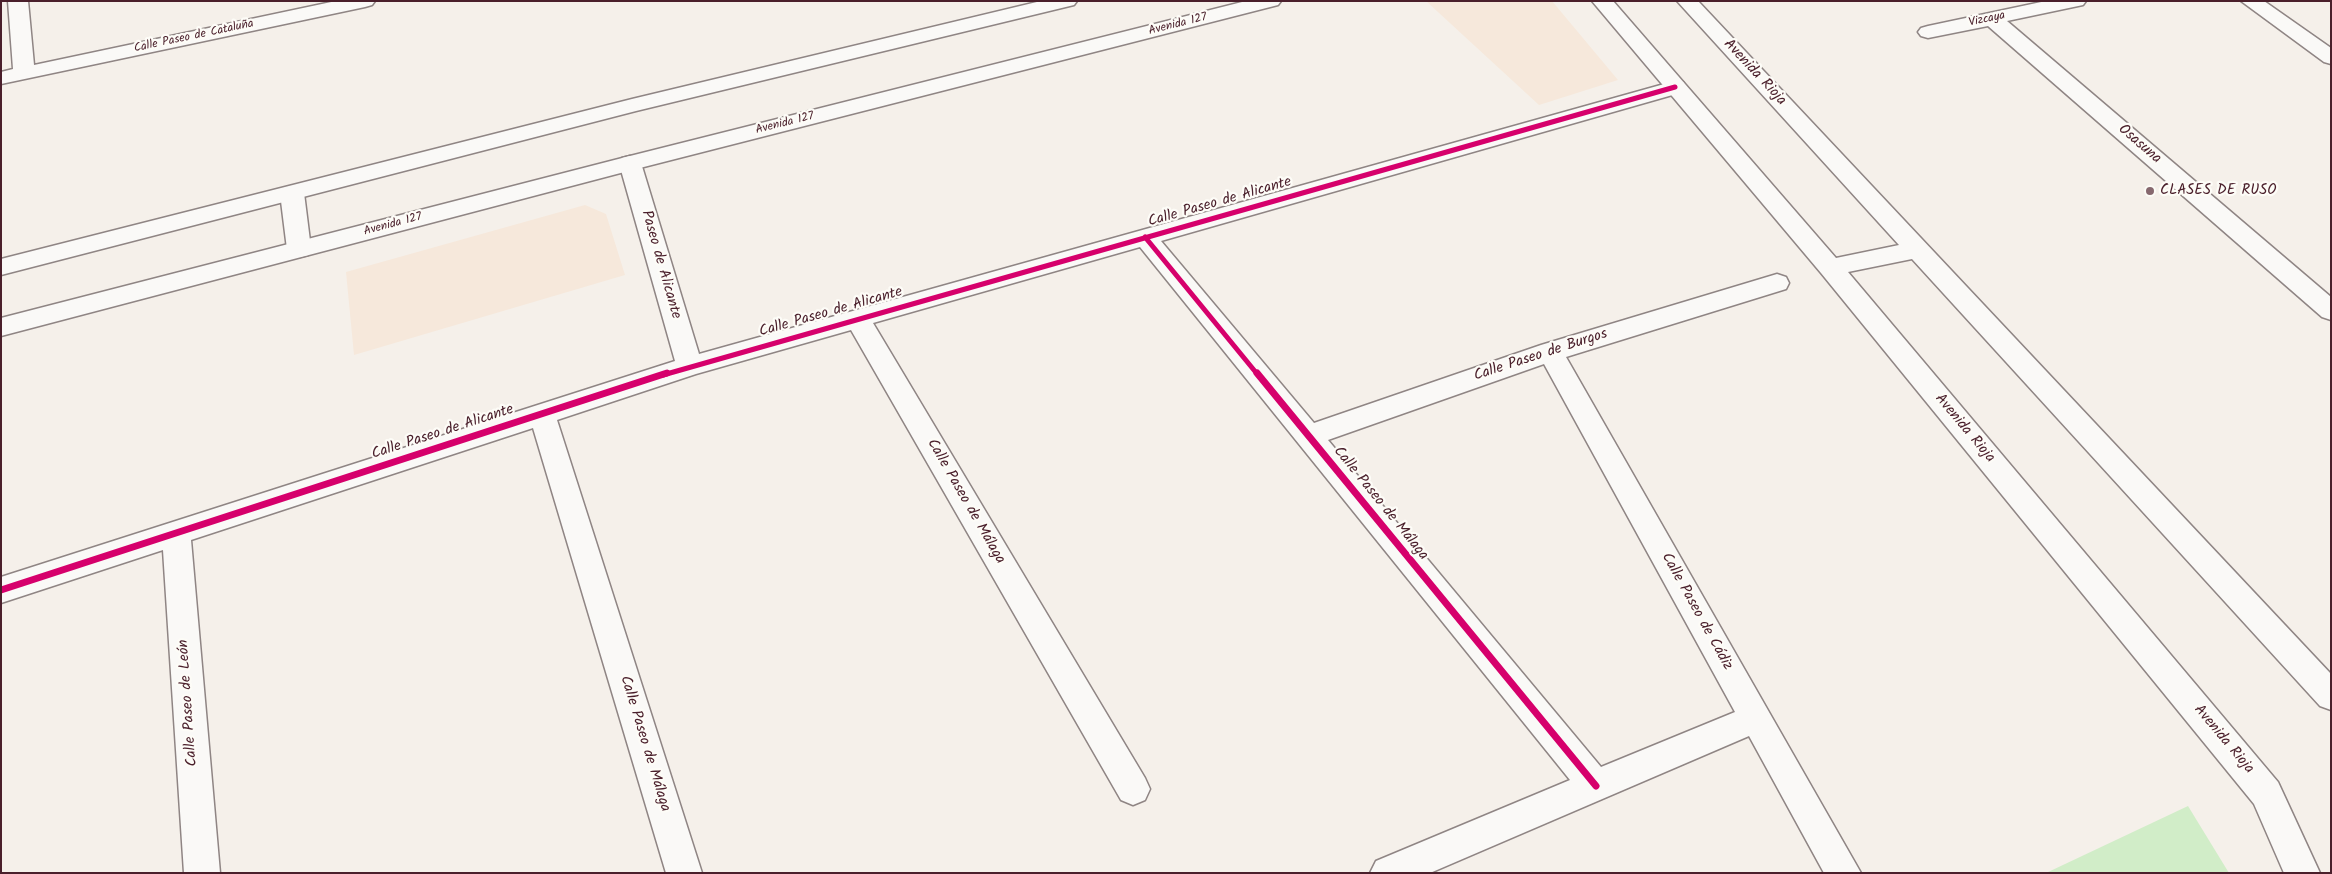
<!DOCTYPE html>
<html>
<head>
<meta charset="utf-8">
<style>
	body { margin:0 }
	#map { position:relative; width:2332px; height:874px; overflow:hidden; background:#f5f0ea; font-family:Kalam,sans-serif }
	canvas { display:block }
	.frame { position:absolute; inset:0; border:2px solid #4a1f2b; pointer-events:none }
</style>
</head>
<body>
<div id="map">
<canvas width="2332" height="874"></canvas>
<div class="frame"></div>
</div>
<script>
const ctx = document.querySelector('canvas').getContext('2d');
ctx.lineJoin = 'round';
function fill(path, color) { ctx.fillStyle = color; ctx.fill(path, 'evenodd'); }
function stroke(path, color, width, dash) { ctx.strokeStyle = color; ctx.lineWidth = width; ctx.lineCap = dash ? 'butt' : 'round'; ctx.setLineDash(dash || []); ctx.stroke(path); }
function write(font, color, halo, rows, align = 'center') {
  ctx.font = font + ' Kalam,sans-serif'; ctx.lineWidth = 4.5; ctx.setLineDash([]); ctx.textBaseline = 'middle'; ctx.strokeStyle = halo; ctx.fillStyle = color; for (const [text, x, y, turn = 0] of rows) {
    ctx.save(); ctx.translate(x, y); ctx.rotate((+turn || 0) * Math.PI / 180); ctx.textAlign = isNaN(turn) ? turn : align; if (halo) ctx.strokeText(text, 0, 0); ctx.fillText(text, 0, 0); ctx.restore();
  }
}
const built = new Path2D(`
	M 1426,1 L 1552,1 L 1618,80 L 1539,105 Z
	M 585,205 L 606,214 L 625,275 L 354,355 L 346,272 Z`);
const green = new Path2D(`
	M 2188,806 L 2229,873 L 2046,873 Z`);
const street = new Path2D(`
	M 8,1 L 28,1 L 34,65 L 336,1 L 375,1 L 372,5 L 365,7 L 1,84 L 1,72 L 13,69 Z
	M 2046,1 L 2086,1 L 2083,5 L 2007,21 L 2331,297 L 2331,320 L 2322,317 L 1988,26 L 1928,38 L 1921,36 L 1918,32 L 1921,28 L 1928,26 Z
	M 2241,1 L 2264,1 L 2331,48 L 2331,64 L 2324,62 Z
	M 1675,81 L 1683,82 L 1686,87 L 1683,92 L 1161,241 L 1314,423 L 1541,345 L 1777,274 L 1786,277 L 1789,283 L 1786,289 L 1566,357 L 1861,873 L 1824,873 L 1749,736 L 1430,873 L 1370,873 L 1376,861 L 1570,780 L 1140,247 L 873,323 L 1145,778 L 1150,789 L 1145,800 L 1133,805 L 1121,800 L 851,330 L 696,374 L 557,420 L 702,873 L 666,873 L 533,428 L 191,540 L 220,873 L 184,873 L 163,550 L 1,603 L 1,577 L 675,361 L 619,163 L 622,158 L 630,156 L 638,158 L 641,163 L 699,354 ZM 1544,364 L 1735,712 L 1601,767 L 1328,440 Z
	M 292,186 L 300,188 L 304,193 L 311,249 L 308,255 L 299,257 L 290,255 L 287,249 L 280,193 L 284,188 Z`);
const secondary = new Path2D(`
	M 1041,1 L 1077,1 L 1074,5 L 636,111 L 1,275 L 1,259 L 632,99 Z
	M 1246,1 L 1281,1 L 1278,5 L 632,170 L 1,336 L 1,318 L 630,156 Z
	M 1592,1 L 1613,1 L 1836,258 L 1899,245 L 1677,1 L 1698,1 L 2331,674 L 2331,710 L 2320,706 L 1912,259 L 1848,272 L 2278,782 L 2320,873 L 2284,873 L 2254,804 L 1821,273 Z`);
const cyclewayFar1 = new Path2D(`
	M 1145,237 L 1258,375
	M 663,375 L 1675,87`);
const cycleway = new Path2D(`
	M 1257,373 L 1596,786
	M 1,590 L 667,373`);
const markers = [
	[2150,191,5,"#86686e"]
];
const farStreetnames = [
	["Vizcaya",1987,20,-12],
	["Avenida 127",1178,25,-14],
	["Calle Paseo de Cataluña",194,37,-12],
	["Avenida 127",785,124,-14],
	["Avenida 127",393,225,-15]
];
const streetNames = [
	["Avenida Rioja",1754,73,47],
	["Osasuna",2139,145,41],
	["Calle Paseo de Alicante",1220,203,-16],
	["Paseo de Alicante",660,265,74],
	["Calle Paseo de Alicante",831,313,-16],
	["Calle Paseo de Burgos",1541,356,-18],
	["Avenida Rioja",1964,429,50],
	["Calle Paseo de Alicante",443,433,-18],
	["Calle Paseo de Málaga",965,502,60],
	["Calle Paseo de Málaga",1380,504,51],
	["Calle Paseo de Cádiz",1696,612,61],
	["Calle Paseo de León",189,703,-94],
	["Avenida Rioja",2223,740,50],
	["Calle Paseo de Málaga",644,744,73]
];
const poiNames = [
	["CLASES DE RUSO",2160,191]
];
fill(built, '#f6e8db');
fill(green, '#d1edc8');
stroke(street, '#8f8584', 3);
stroke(secondary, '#8f8584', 3);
fill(street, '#faf9f7');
fill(secondary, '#faf9f7');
stroke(cyclewayFar1, '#d6006c', 5);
stroke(cycleway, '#d6006c', 7);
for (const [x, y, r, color] of markers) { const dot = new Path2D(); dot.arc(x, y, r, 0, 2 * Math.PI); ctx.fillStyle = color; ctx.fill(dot); stroke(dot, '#fdfcf7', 2); }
write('12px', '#4a1f2b', '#fdfcf7', farStreetnames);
write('15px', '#4a1f2b', '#fdfcf7', streetNames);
write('15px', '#4a1f2b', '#fdfcf7', poiNames, 'left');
</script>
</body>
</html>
